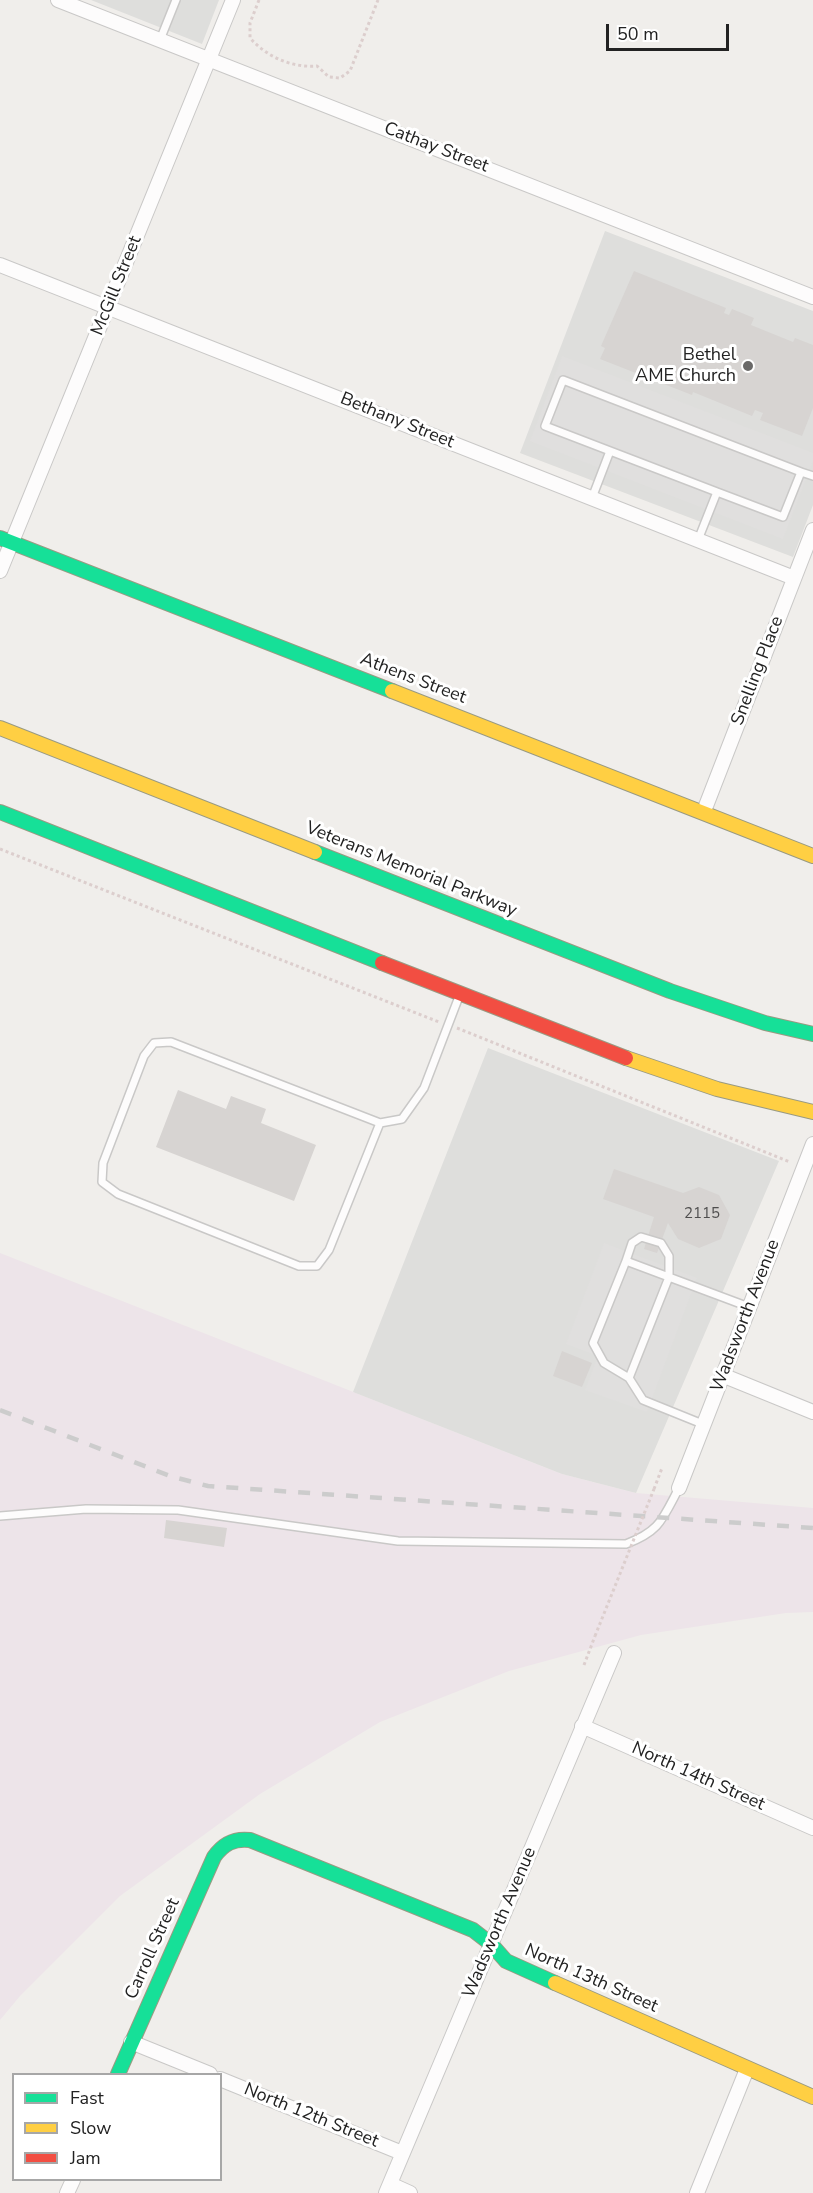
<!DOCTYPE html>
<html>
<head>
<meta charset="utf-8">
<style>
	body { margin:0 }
	#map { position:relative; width:813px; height:2193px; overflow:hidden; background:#f0eeeb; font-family:"Nunito Sans",sans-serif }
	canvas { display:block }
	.legend { position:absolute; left:12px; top:2073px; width:210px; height:108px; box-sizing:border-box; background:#fff; border:2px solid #a7a7a7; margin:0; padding:8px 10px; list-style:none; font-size:18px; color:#222 }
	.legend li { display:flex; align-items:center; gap:12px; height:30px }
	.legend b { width:30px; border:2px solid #a7a7a7 }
	.scale { position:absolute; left:606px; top:24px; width:123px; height:27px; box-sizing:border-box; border:3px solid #222; border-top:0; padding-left:8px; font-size:18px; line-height:21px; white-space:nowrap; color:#222; -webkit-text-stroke:4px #fff; paint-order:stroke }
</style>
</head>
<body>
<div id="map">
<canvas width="813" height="2193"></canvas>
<ul class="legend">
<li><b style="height:8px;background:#16e098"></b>Fast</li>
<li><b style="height:8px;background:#ffcf43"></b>Slow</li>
<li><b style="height:8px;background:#f24e42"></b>Jam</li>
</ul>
<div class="scale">50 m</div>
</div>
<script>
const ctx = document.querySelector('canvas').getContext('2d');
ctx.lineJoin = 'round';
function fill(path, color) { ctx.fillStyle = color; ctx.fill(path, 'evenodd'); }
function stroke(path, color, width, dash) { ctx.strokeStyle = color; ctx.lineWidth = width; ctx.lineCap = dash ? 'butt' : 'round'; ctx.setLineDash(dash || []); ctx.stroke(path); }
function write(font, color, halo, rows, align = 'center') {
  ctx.font = font + ' "Nunito Sans",sans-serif'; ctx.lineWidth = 6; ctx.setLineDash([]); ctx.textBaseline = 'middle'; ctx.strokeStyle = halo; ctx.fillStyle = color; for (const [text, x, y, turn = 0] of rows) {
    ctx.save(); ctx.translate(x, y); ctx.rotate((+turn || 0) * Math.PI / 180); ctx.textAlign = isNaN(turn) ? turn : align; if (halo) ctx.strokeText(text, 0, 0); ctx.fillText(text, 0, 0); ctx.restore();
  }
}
const industrial = new Path2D(`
	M 0,1253 L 562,1474 L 636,1493 L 813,1508 L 813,1612 L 786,1613 L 641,1635 L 509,1671 L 380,1722 L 260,1794 L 120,1896 L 20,1996 L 0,2020 Z`);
const religious = new Path2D(`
	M 91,0 L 219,0 L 202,44 Z
	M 605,231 L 813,311 L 813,505 L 793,557 L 520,453 Z
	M 488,1048 L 779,1161 L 636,1493 L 562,1474 L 353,1392 Z`);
const parking = new Path2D(`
	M 562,356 L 813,453 L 813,461 L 783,539 L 530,441 Z
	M 604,1243 L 697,1278 L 647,1412 L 585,1390 L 598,1356 L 566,1344 Z`);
const building = new Path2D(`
	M 634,271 L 726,308 L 724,313 L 729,315 L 732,309 L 754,318 L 751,325 L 793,342 L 795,338 L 813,345 L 813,408 L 802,436 L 760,420 L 763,413 L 755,410 L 752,416 L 693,392 L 692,395 L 600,359 L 605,348 L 601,346 Z
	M 178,1090 L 226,1109 L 231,1096 L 266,1109 L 261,1123 L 316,1145 L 294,1201 L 156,1147 Z
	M 614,1169 L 683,1193 L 699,1187 L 719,1195 L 730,1215 L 721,1239 L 699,1248 L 678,1239 L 668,1223 L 657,1253 L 644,1249 L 654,1217 L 603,1199 Z
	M 562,1351 L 592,1363 L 582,1387 L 553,1376 Z
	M 166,1520 L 227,1528 L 224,1547 L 164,1538 Z`);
const path = new Path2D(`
	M 259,0 L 250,23 L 250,38 C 267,57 292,68 317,66 L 329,77 L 340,78 L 350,71 L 378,0
	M 0,849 L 439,1022
	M 457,1028 L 790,1162
	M 654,1489 L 662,1468
	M 584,1665 L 595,1636`);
const lane = new Path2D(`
	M 160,40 L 176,0
	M 801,472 L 813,476
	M 592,498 L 610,451
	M 698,540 L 717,492 L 783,517 L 801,472 L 563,380 L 545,426 L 717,492
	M 380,1123 L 329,1250 L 317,1266 L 299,1266 L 118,1194 L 102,1182 L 103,1163 L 144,1056 L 154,1043 L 171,1042 L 380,1123 L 402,1119 L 424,1088 L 460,994
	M 626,1261 L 632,1243 L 641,1237 L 661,1243 L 669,1256 L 669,1277 L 629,1378 L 643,1400 L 705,1425
	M 629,1378 L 604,1363 L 593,1343 L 626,1261 L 749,1307
	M 0,1516 L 86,1509 L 178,1510 L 398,1541 L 626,1544 C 660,1531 662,1520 679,1488`);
const street = new Path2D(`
	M 58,0 L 813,297
	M 0,265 L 794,578
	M 0,571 L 233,0
	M 704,811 L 813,530
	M 722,1375 L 813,1412
	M 679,1488 L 813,1144
	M 582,1726 L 813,1828
	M 131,2042 L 210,2074
	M 220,2079 L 402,2153
	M 390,2184 L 410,2193
	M 67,2193 L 73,2180
	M 386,2193 L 614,1653
	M 697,2193 L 747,2069`);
const fast = new Path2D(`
	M 0,538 L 392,691
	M 0,812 L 382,963
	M 315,852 L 670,991 L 765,1023 L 813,1034
	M 118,2074 L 214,1857 C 223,1844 234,1838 250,1840 L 473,1930 L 491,1944 L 506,1961 L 555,1983`);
const slow = new Path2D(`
	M 392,691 L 813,856
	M 0,728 L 315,852
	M 626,1058 L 717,1089 L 813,1112
	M 555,1983 L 813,2097`);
const jam = new Path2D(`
	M 382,963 L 626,1058`);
const rail = new Path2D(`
	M 0,1410 L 170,1476 L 208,1486 L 813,1528`);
const pathBridge = new Path2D(`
	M 595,1636 L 654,1489`);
const markers = [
	[748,366,6,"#6a6968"]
];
const numberNames = [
	["2115",702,1214]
];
const streetNames = [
	["Cathay Street",436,148,21],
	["McGill Street",117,286,-68],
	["Bethany Street",397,421,22],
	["Snelling Place",758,671,-69],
	["Athens Street",413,679,21],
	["Veterans Memorial Parkway",411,870,22],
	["Wadsworth Avenue",746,1316,-69],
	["North 14th Street",698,1777,24],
	["Wadsworth Avenue",500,1923,-67],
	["Carroll Street",153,1949,-66],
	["North 13th Street",591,1979,24],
	["North 12th Street",311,2116,22]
];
const poiNames = [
	["Bethel",736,356],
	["AME Church",736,377]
];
fill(industrial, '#ede4e9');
fill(religious, '#dededc');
fill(parking, '#e0dfde');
fill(building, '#d7d4d2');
stroke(lane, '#c9c8c7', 10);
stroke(street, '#c9c8c7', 16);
stroke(fast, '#999a82', 16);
stroke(slow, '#999a82', 16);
stroke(jam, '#999a82', 16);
stroke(path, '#dccecd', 3, [3, 3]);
stroke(lane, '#fdfcfc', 7);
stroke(street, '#fdfcfc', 14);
stroke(fast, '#16e098', 14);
stroke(slow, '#ffcf43', 14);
stroke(jam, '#f24e42', 14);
stroke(rail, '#ccc', 4.5, [12, 12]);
stroke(pathBridge, '#dccecd', 3, [3, 3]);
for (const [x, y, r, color] of markers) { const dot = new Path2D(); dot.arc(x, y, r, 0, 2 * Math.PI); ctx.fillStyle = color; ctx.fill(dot); stroke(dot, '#fff', 2); }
write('15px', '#4f4e4e', null, numberNames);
write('18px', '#222', '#fff', streetNames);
write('18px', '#222', '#fff', poiNames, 'right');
</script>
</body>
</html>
